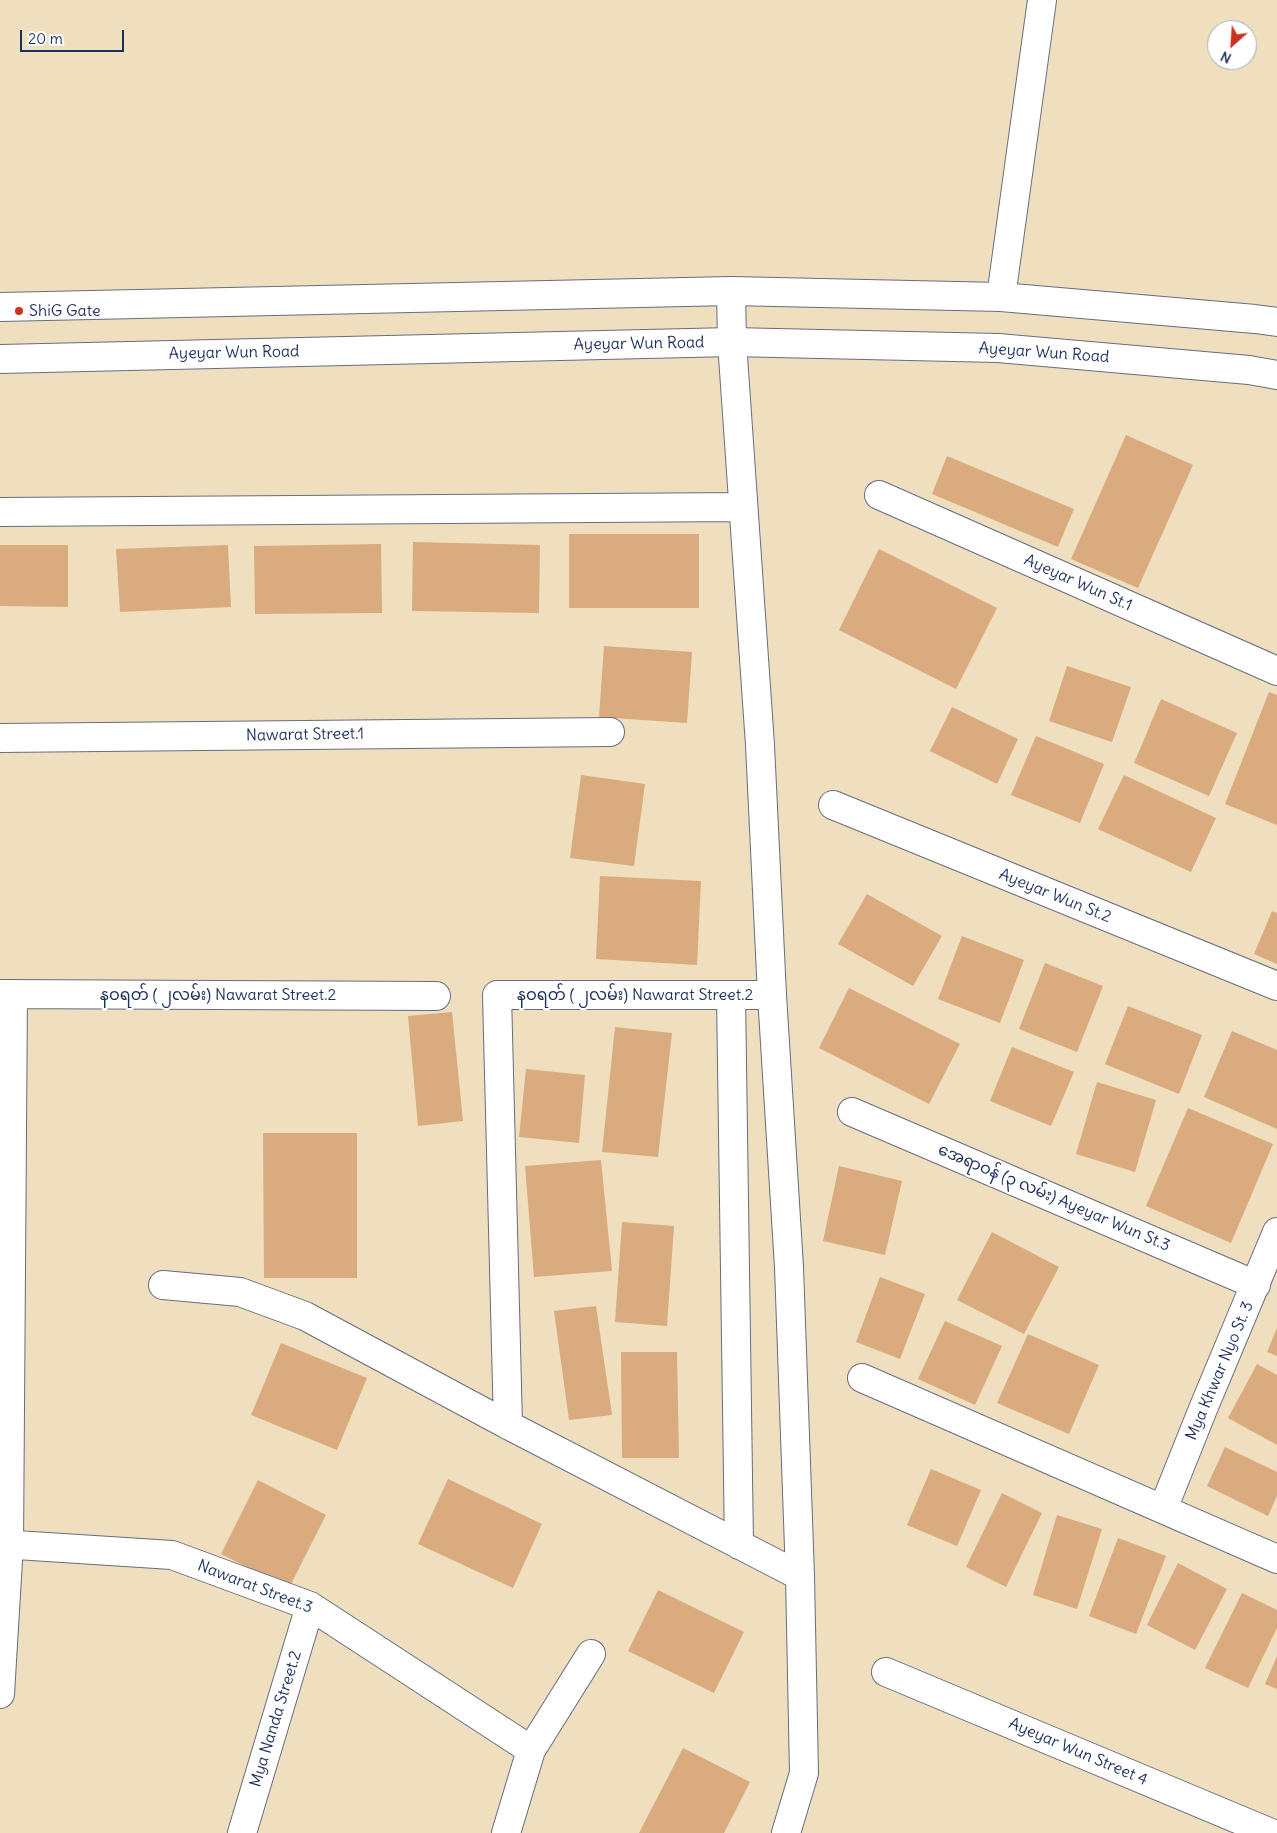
<!DOCTYPE html>
<html>
<head>
<meta charset="utf-8">
<style>
	body { margin:0 }
	#map { position:relative; width:1277px; height:1833px; overflow:hidden; background:#efdfbf; font-family:Delius,sans-serif }
	canvas { display:block }
	.north { position:absolute; left:1207px; top:20px; width:50px; height:50px; box-sizing:border-box; background:#fff; border:1px solid #a4acbf; border-radius:50%; rotate:206deg; font-size:14px; font-weight:700; line-height:20px; text-align:center; color:#1b2f5e }
	.north::after { content:''; display:block; margin:auto; width:18px; height:22px; background:#c8321e; clip-path:polygon(50% 0,100% 100%,50% 72%,0 100%) }
	.scale { position:absolute; left:20px; top:30px; width:104px; height:22px; box-sizing:border-box; border:2px solid #1b2f5e; border-top:0; padding-left:6px; font-size:15px; line-height:18px; white-space:nowrap; color:#1b2f5e; -webkit-text-stroke:4px #fff; paint-order:stroke }
</style>
</head>
<body>
<div id="map">
<canvas width="1277" height="1833"></canvas>
<div class="north">N</div>
<div class="scale">20 m</div>
</div>
<script>
const ctx = document.querySelector('canvas').getContext('2d');
ctx.lineJoin = 'round';
function fill(path, color) { ctx.fillStyle = color; ctx.fill(path, 'evenodd'); }
function stroke(path, color, width, dash) { ctx.strokeStyle = color; ctx.lineWidth = width; ctx.lineCap = dash ? 'butt' : 'round'; ctx.setLineDash(dash || []); ctx.stroke(path); }
function write(font, color, halo, rows, align = 'center') {
  ctx.font = font + ' Delius,"Noto Sans Myanmar",sans-serif'; ctx.lineWidth = 4.5; ctx.setLineDash([]); ctx.textBaseline = 'middle'; ctx.strokeStyle = halo; ctx.fillStyle = color; for (const [text, x, y, turn = 0] of rows) {
    ctx.save(); ctx.translate(x, y); ctx.rotate((+turn || 0) * Math.PI / 180); ctx.textAlign = isNaN(turn) ? turn : align; if (halo) ctx.strokeText(text, 0, 0); ctx.fillText(text, 0, 0); ctx.restore();
  }
}
const building = new Path2D(`
	M 1126,435 L 1193,465 L 1138,588 L 1071,559 Z
	M 947,456 L 1074,509 L 1058,547 L 932,494 Z
	M 569,534 L 699,534 L 699,608 L 569,608 Z
	M 413,542 L 540,545 L 539,613 L 412,611 Z
	M 381,544 L 382,613 L 255,614 L 254,546 Z
	M 0,545 L 68,545 L 68,607 L 0,606 Z
	M 228,545 L 231,607 L 120,612 L 116,549 Z
	M 879,549 L 997,608 L 956,689 L 839,630 Z
	M 604,646 L 692,652 L 687,723 L 599,717 Z
	M 1067,666 L 1131,687 L 1112,742 L 1049,721 Z
	M 1269,692 L 1277,695 L 1277,825 L 1225,804 Z
	M 1161,699 L 1237,733 L 1209,796 L 1134,763 Z
	M 952,707 L 1018,739 L 997,784 L 930,751 Z
	M 1036,736 L 1104,764 L 1080,823 L 1011,795 Z
	M 581,775 L 645,784 L 634,866 L 570,858 Z
	M 1124,775 L 1216,818 L 1191,872 L 1098,829 Z
	M 600,876 L 701,881 L 697,965 L 596,959 Z
	M 867,894 L 942,936 L 913,986 L 838,944 Z
	M 1272,911 L 1277,913 L 1277,964 L 1254,954 Z
	M 962,936 L 1024,960 L 1000,1023 L 938,999 Z
	M 1045,963 L 1103,986 L 1077,1052 L 1019,1029 Z
	M 849,988 L 960,1044 L 929,1104 L 819,1048 Z
	M 1128,1006 L 1202,1035 L 1179,1094 L 1105,1064 Z
	M 452,1012 L 463,1121 L 418,1126 L 408,1016 Z
	M 615,1027 L 672,1033 L 658,1157 L 602,1152 Z
	M 1232,1031 L 1277,1050 L 1277,1129 L 1204,1097 Z
	M 1012,1047 L 1074,1072 L 1051,1126 L 990,1101 Z
	M 526,1069 L 585,1075 L 579,1143 L 519,1137 Z
	M 1097,1082 L 1156,1100 L 1135,1172 L 1076,1154 Z
	M 1188,1108 L 1273,1144 L 1231,1243 L 1146,1206 Z
	M 263,1133 L 357,1133 L 357,1278 L 264,1278 Z
	M 601,1160 L 612,1271 L 534,1277 L 525,1166 Z
	M 839,1166 L 902,1181 L 885,1255 L 823,1241 Z
	M 622,1222 L 674,1226 L 667,1326 L 615,1322 Z
	M 992,1232 L 1059,1267 L 1024,1334 L 957,1300 Z
	M 880,1277 L 925,1294 L 900,1359 L 856,1342 Z
	M 596,1306 L 612,1415 L 569,1420 L 554,1311 Z
	M 945,1321 L 1002,1346 L 975,1405 L 918,1379 Z
	M 1277,1328 L 1277,1356 L 1267,1352 Z
	M 1028,1334 L 1099,1365 L 1069,1434 L 997,1403 Z
	M 281,1343 L 367,1378 L 337,1450 L 251,1415 Z
	M 621,1352 L 677,1352 L 679,1458 L 622,1458 Z
	M 1257,1364 L 1277,1375 L 1277,1445 L 1228,1418 Z
	M 1225,1447 L 1277,1472 L 1277,1496 L 1268,1516 L 1207,1486 Z
	M 931,1469 L 981,1490 L 957,1546 L 907,1525 Z
	M 448,1479 L 542,1524 L 513,1588 L 418,1544 Z
	M 258,1480 L 326,1515 L 289,1588 L 221,1554 Z
	M 1002,1493 L 1042,1513 L 1006,1587 L 966,1567 Z
	M 1057,1515 L 1102,1529 L 1077,1609 L 1033,1595 Z
	M 1118,1538 L 1166,1556 L 1136,1634 L 1089,1616 Z
	M 1178,1563 L 1227,1589 L 1195,1650 L 1147,1625 Z
	M 658,1590 L 744,1632 L 714,1693 L 628,1651 Z
	M 1242,1593 L 1277,1610 L 1277,1628 L 1248,1688 L 1205,1668 Z
	M 1277,1656 L 1277,1689 L 1265,1684 Z
	M 683,1748 L 750,1782 L 724,1833 L 639,1833 Z`);
const minor = new Path2D(`
	M 731,291 L 732,342 L 760,745 L 772,995 L 789,1267 L 800,1576 L 804,1773 L 786,1833
	M 1001,297 L 1042,0
	M 879,495 L 1277,671
	M 0,512 L 742,507
	M 0,738 L 610,732
	M 833,805 L 1277,986
	M 0,994 L 436,996
	M 731,995 L 739,1545
	M 852,1112 L 1256,1285
	M 163,1285 L 240,1292 L 305,1316 L 508,1425 L 800,1576
	M 862,1378 L 1277,1559
	M 508,1425 L 497,995 L 772,995
	M 1163,1509 L 1203,1409 L 1277,1232
	M 0,1544 L 172,1555 L 310,1606 L 531,1750
	M 886,1672 L 1271,1833
	M 0,1694 L 9,1544 L 13,994
	M 242,1833 L 310,1606
	M 506,1833 L 531,1750 L 591,1654`);
const major = new Path2D(`
	M 0,307 L 731,291 L 1001,297 L 1255,319 L 1277,322
	M 0,359 L 732,342 L 998,348 L 1249,370 L 1277,375`);
const markers = [
	[19,311,5,"#c8321e"]
];
const poiNames = [
	["ShiG Gate",29,311]
];
const streetNames = [
	["Ayeyar Wun Road",639,344,-1],
	["Ayeyar Wun Road",234,353,-1],
	["Ayeyar Wun Road",1044,353,4],
	["Ayeyar Wun St.1",1078,583,24],
	["Nawarat Street.1",305,735,-1],
	["Ayeyar Wun St.2",1055,896,22],
	["နဝရတ် ( ၂လမ်း) Nawarat Street.2",218,995],
	["နဝရတ် ( ၂လမ်း) Nawarat Street.2",635,995],
	["အေရာဝန် (၃ လမ်း) Ayeyar Wun St.3",1054,1198,23],
	["Mya Khwar Nyo St. 3",1220,1371,-67],
	["Nawarat Street.3",255,1587,21],
	["Mya Nanda Street.2",276,1719,-73],
	["Ayeyar Wun Street 4",1078,1752,23]
];
fill(building, '#d9ab7e');
stroke(minor, '#656d80', 30);
stroke(major, '#656d80', 30);
stroke(minor, '#fff', 28);
stroke(major, '#fff', 28);
for (const [x, y, r, color] of markers) { const dot = new Path2D(); dot.arc(x, y, r, 0, 2 * Math.PI); ctx.fillStyle = color; ctx.fill(dot); stroke(dot, '#fff', 2); }
write('16px', '#1b2f5e', '#fff', poiNames, 'left');
write('16px', '#1b2f5e', '#fff', streetNames);
</script>
</body>
</html>
